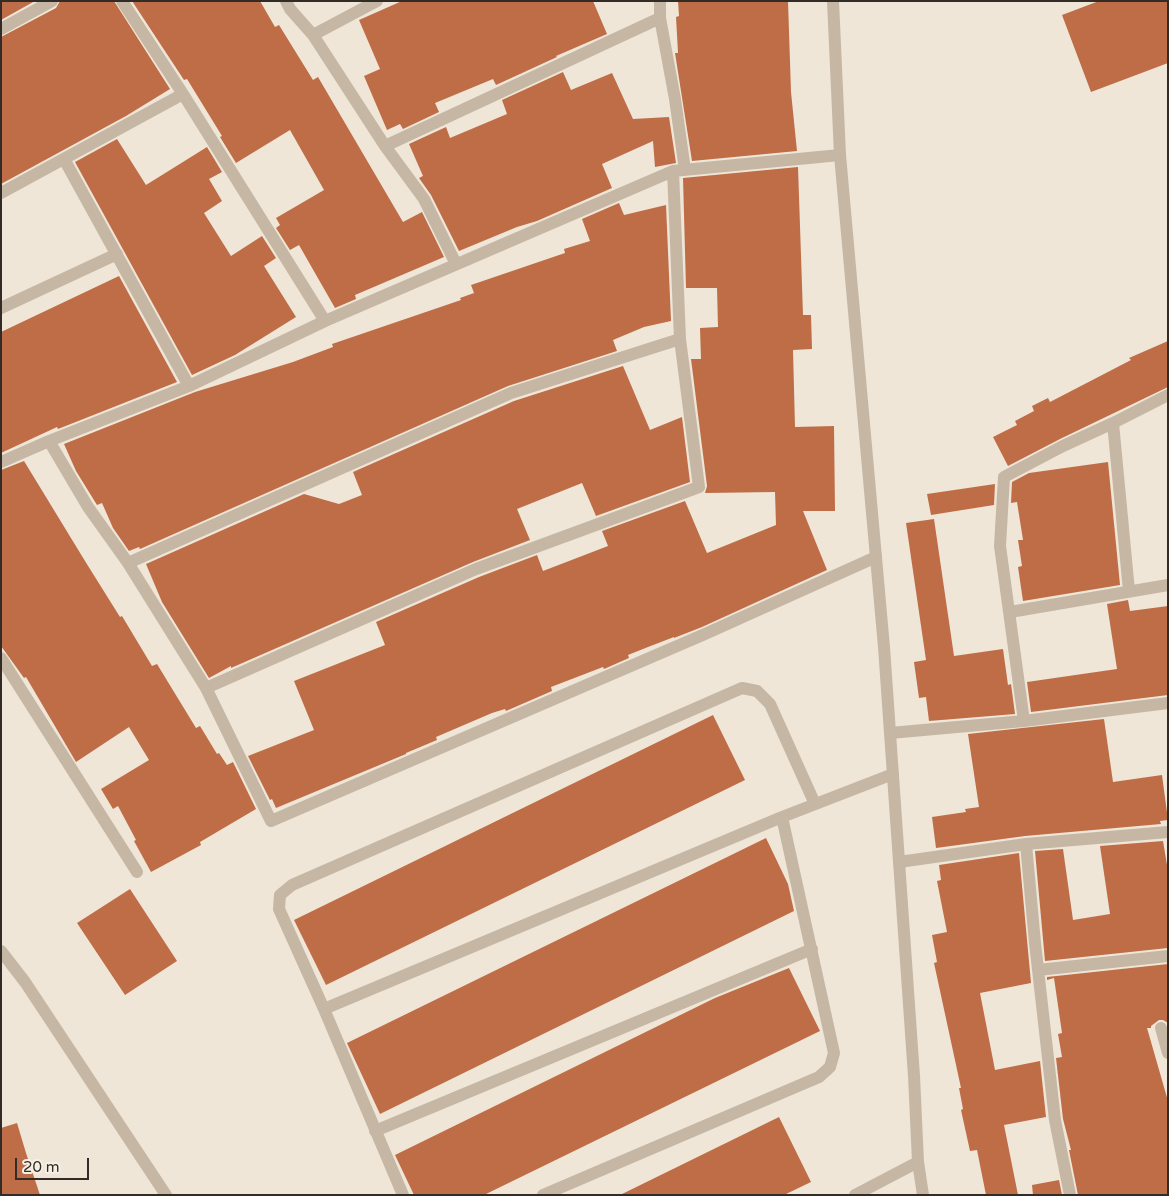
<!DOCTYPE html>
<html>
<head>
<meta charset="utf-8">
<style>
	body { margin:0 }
	#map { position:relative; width:1169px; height:1196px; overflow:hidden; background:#efe6d8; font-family:"Varela Round",sans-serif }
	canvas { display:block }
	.frame { position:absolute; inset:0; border:2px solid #322b26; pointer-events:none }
	.scale { position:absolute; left:15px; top:1158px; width:74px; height:22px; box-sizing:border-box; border:2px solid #322b26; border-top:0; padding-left:6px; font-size:15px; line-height:18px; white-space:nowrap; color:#322b26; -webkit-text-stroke:4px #f7f0e4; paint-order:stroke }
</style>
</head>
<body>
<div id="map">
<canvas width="1169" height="1196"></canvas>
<div class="frame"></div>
<div class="scale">20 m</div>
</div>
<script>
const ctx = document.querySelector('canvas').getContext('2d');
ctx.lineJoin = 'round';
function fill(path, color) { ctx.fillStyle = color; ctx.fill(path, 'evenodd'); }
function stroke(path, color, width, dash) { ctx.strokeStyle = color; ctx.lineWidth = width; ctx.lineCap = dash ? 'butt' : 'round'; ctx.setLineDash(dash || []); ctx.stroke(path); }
const building = new Path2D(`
	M 1,1 L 35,1 L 1,20 Z
	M 60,1 L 114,1 L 170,89 L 126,116 L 1,184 L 1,37 L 56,8 Z
	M 132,1 L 260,1 L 275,27 L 279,25 L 313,80 L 318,77 L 403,222 L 422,212 L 444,257 L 355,295 L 356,299 L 335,308 L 299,245 L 290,250 L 276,228 L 280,225 L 276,218 L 324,190 L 290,130 L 236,163 L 220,137 L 222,136 L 187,79 L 184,80 Z
	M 402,1 L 593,1 L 607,34 L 556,56 L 557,57 L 496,85 L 493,79 L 435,103 L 439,112 L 403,129 L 400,124 L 387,130 L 364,76 L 380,69 L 359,20 Z
	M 678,1 L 788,1 L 791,92 L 797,151 L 692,161 L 675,53 L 678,53 L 676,17 L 679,16 Z
	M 1099,1 L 1168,1 L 1168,63 L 1091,92 L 1062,15 Z
	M 563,72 L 571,90 L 612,73 L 633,119 L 669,117 L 676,163 L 655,167 L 653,141 L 602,164 L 612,188 L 537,221 L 517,227 L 459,251 L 431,195 L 419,178 L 423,176 L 409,144 L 446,127 L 450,138 L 507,114 L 502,100 Z
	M 117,139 L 146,185 L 207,147 L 222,172 L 209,179 L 222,201 L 204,213 L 231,256 L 262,236 L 276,258 L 264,266 L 296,317 L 235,355 L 192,375 L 75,162 Z
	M 798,167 L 803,315 L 811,315 L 812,349 L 793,350 L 795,427 L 834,426 L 835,511 L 803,511 L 827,570 L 702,627 L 674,638 L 674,637 L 648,647 L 628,655 L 629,658 L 604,669 L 603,667 L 551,687 L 552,691 L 506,711 L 505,709 L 492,713 L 436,737 L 437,740 L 406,753 L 406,754 L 276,808 L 272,799 L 270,800 L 248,756 L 314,730 L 294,681 L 385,645 L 376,622 L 479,577 L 537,555 L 543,571 L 608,546 L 602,531 L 685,501 L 707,553 L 776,525 L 775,492 L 705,493 L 707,486 L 691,359 L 701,359 L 700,328 L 718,327 L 717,288 L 686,288 L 683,178 Z
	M 619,203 L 624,215 L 666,205 L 671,321 L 644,327 L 613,340 L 617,351 L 508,386 L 140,549 L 139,547 L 129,551 L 113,528 L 102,503 L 97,505 L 76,471 L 64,444 L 195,392 L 293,362 L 333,347 L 332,344 L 461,300 L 460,298 L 474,293 L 471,285 L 565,253 L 564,249 L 590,241 L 582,219 Z
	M 119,276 L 177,382 L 58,429 L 57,427 L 1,453 L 1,332 Z
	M 1168,341 L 1168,387 L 1060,439 L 1008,466 L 993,437 L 1017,425 L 1015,421 L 1034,411 L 1032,406 L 1048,398 L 1050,402 L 1131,360 L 1129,358 Z
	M 623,366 L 650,430 L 682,417 L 690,482 L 596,516 L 582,483 L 517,509 L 530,540 L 473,562 L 231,668 L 231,666 L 209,678 L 162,602 L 146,564 L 304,494 L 339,504 L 362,495 L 353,472 L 514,401 Z
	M 24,461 L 85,561 L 120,617 L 122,616 L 152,666 L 157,664 L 196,728 L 200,726 L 217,754 L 219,753 L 227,765 L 233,762 L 256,809 L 200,842 L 201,845 L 151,872 L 134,841 L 136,840 L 118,806 L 113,809 L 101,789 L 149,760 L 129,727 L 76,762 L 26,677 L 24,678 L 1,646 L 1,470 Z
	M 1108,462 L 1120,585 L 1023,601 L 1018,567 L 1022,566 L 1018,540 L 1023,540 L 1017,502 L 1011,503 L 1012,482 L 1029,473 Z
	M 995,484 L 994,505 L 931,515 L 927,494 Z
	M 934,519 L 954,656 L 1003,649 L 1008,685 L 1011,684 L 1015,714 L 929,721 L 926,697 L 919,698 L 914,662 L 926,660 L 906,523 Z
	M 1128,600 L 1130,611 L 1168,606 L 1168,695 L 1031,712 L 1027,682 L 1117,669 L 1107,604 Z
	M 713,715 L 745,780 L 326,985 L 294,920 Z
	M 1104,719 L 1113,782 L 1162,775 L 1168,820 L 1160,821 L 1161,824 L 1025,836 L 936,848 L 932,817 L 966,812 L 965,809 L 979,807 L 968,734 Z
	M 766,838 L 788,884 L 794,911 L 380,1114 L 347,1043 Z
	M 1163,841 L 1168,871 L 1168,948 L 1045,961 L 1035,851 L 1063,849 L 1073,920 L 1110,914 L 1100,846 Z
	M 1019,853 L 1031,983 L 980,993 L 995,1070 L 1040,1061 L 1046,1117 L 1004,1125 L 1018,1195 L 986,1195 L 977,1150 L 970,1151 L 961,1110 L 963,1109 L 959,1088 L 961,1088 L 934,963 L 937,962 L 932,935 L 947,932 L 937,881 L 941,880 L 939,865 Z
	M 130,889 L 177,961 L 125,995 L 77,923 Z
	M 1168,964 L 1168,1023 L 1163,1020 L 1159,1020 L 1151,1026 L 1151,1028 L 1147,1028 L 1168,1101 L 1168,1195 L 1078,1195 L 1069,1150 L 1071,1150 L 1063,1119 L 1056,1058 L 1062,1057 L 1058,1034 L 1062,1033 L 1054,978 L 1047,980 L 1047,977 Z
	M 789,968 L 820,1031 L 484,1195 L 414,1195 L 395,1155 L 715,998 Z
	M 779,1117 L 811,1182 L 784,1195 L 620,1195 Z
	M 17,1123 L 26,1153 L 40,1195 L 1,1195 L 1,1128 Z
	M 1059,1180 L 1062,1195 L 1033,1195 L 1032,1185 Z`);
const service = new Path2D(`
	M 324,1009 L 782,817 L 893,774
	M 375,1131 L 812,949
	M 403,1195 L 324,1009 L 279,909 L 280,895 L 292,885 L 742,688 L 757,691 L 770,704 L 815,804
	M 543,1195 L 819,1077 L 830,1067 L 834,1053 L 782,817`);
const minor = new Path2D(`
	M 122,1 L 183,94 L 325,321
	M 286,1 L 290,9 L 313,35 L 385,146 L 424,199 L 456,264
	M 660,1 L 660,18 L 675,99 L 685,170
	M 1,29 L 52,1
	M 313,35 L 377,1
	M 385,146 L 660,18
	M 64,159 L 189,386
	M 1,193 L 183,94
	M 1,308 L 117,254
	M 1113,423 L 1129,591
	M 49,441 L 88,507 L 128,563 L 206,688 L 271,821 L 705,634 L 876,557
	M 1,462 L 49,441 L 189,386 L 325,321 L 673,171 L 840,155
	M 128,563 L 511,393 L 680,339
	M 1010,612 L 1168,585
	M 1,658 L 137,872
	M 206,688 L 476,569 L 699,487 L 680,339 L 673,171
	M 1024,721 L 1000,546 L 1004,477 L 1063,446 L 1113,423 L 1168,395
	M 890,733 L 1024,721 L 1168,703
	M 1026,844 L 1035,943 L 1055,1120 L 1070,1195
	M 899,862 L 1026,844 L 1168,832
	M 1,951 L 25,982 L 166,1195
	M 1038,970 L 1168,956
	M 1161,1028 L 1168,1053`);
const tertiary = new Path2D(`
	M 833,1 L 840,155 L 884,647 L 914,1076 L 918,1162 L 923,1195
	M 855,1195 L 918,1162`);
fill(building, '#bf6d47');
stroke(service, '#c6b7a5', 12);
stroke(minor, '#c6b7a5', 12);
stroke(tertiary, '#c6b7a5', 12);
</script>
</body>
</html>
